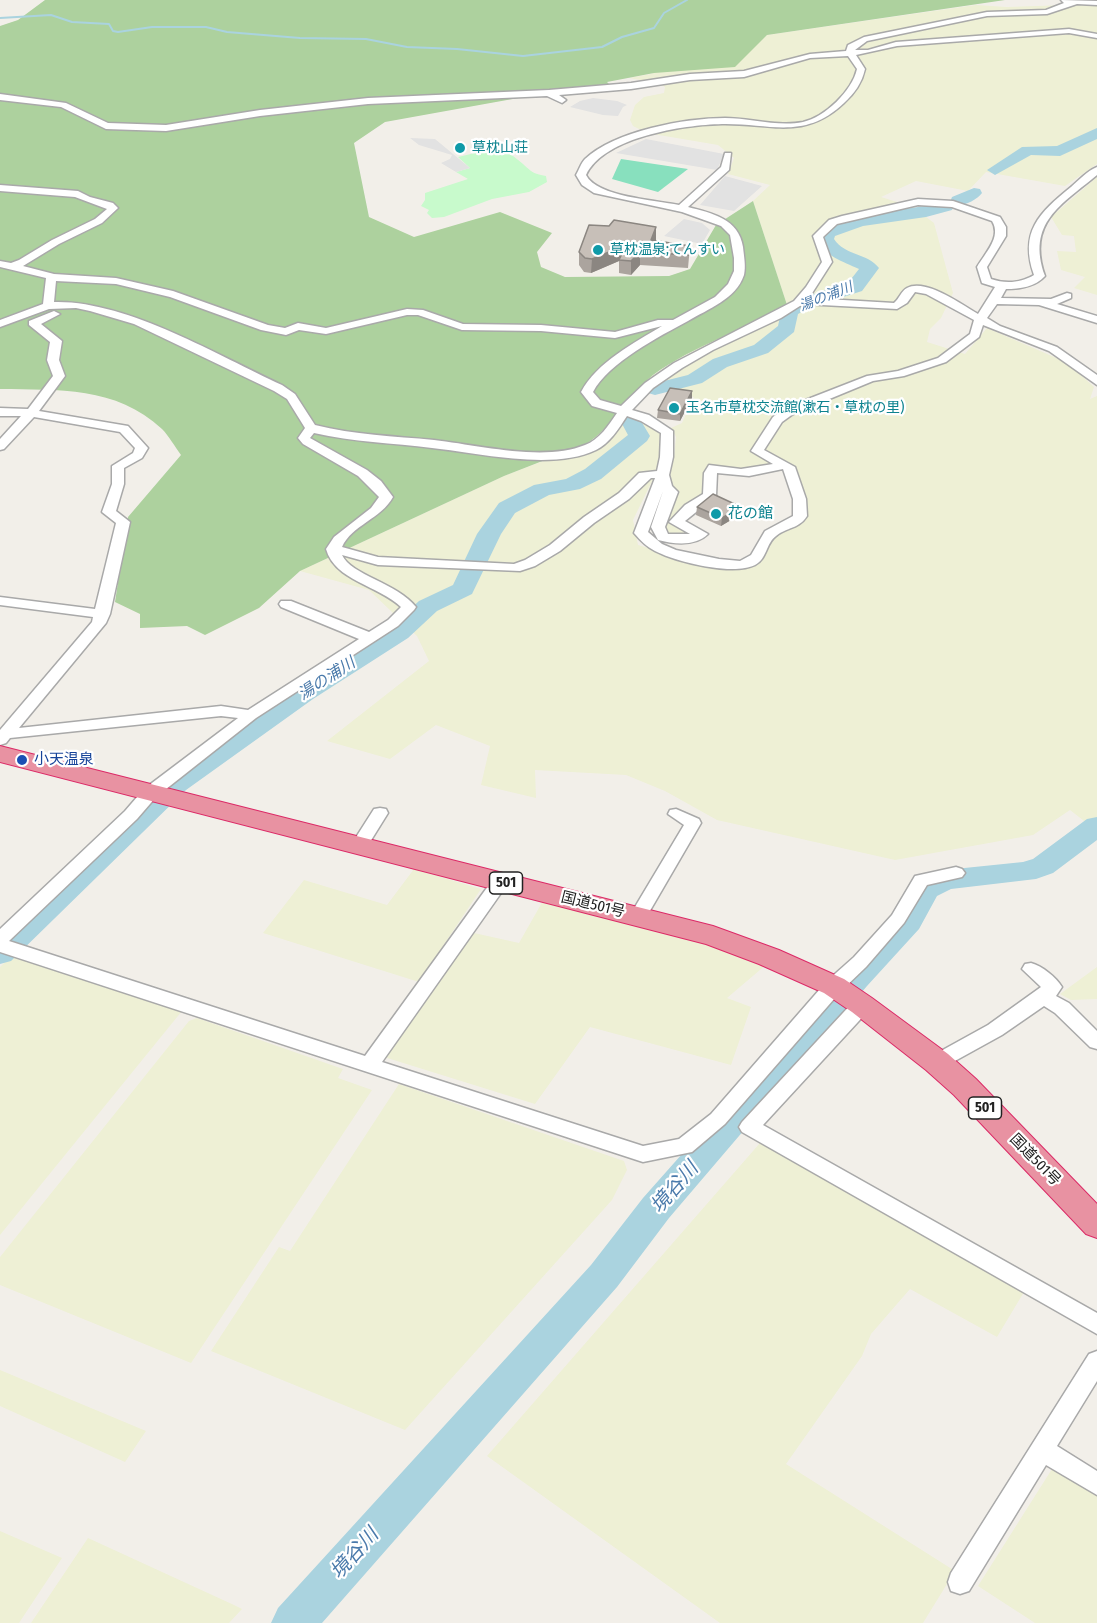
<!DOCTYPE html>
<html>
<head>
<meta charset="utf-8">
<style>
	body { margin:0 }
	canvas { display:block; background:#f2efe9 }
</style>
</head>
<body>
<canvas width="1097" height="1623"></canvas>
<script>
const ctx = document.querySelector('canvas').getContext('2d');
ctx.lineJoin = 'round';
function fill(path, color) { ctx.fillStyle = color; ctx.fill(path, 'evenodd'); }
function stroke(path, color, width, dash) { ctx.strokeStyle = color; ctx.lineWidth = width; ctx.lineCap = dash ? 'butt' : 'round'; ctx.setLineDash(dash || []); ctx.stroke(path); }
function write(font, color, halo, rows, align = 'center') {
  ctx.font = font + ' "Fira Sans Condensed","Noto Sans JP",sans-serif'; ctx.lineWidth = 4.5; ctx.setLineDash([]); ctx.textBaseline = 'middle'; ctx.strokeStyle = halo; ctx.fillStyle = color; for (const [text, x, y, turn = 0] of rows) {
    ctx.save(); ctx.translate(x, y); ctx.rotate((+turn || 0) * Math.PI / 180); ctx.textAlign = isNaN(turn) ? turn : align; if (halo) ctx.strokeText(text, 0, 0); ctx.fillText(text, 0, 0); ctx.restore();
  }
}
const farmland = new Path2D(`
	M 1097,4 L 1097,164 L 1065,186 L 986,172 L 968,191 L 916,181 L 881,197 L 913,207 L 934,223 L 953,293 L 941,318 L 930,329 L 927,342 L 965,354 L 987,328 L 1068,363 L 1094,387 L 1090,399 L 1097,396 L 1097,831 L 1070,810 L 1033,835 L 895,860 L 717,820 L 665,791 L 626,775 L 535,770 L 536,798 L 481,785 L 490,746 L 436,725 L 390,759 L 327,741 L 429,661 L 417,636 L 369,590 L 300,571 L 504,476 L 583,446 L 594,439 L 616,412 L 653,427 L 663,436 L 663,453 L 658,469 L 633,520 L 638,545 L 727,570 L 761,562 L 773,536 L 804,522 L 807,509 L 794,467 L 774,464 L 735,471 L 714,465 L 707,469 L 706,494 L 676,518 L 698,534 L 691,538 L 663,533 L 668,464 L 674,457 L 676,437 L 671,428 L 682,423 L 694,397 L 638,385 L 673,362 L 723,335 L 765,318 L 787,305 L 753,201 L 770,185 L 728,174 L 734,158 L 718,145 L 647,133 L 633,126 L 630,120 L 635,105 L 644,97 L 664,93 L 665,87 L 658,83 L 629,78 L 651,74 L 676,62 L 709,69 L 755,46 L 767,35 L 976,5 L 1007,7 Z
	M 1097,177 L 1097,295 L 1074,288 L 1085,277 L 1061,270 L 1057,251 L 1076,252 L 1074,236 L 1062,235 L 1051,217 Z
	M 414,869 L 481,889 L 419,982 L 263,933 L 304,880 L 387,905 Z
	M 544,899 L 697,940 L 767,964 L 727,998 L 751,1007 L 731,1065 L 590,1027 L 535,1104 L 384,1057 L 474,933 L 519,943 Z
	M 12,955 L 182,1011 L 0,1235 L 0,967 Z
	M 1097,967 L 1097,999 L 1071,1000 L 1060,994 Z
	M 197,1018 L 343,1069 L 338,1078 L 372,1090 L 191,1363 L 0,1285 L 0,1257 L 189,1021 Z
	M 399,1084 L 624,1161 L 627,1170 L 612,1200 L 405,1430 L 211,1351 L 279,1247 L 290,1251 Z
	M 760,1143 L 1024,1292 L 997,1337 L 910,1289 L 871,1334 L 862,1356 L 786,1464 L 955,1571 L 923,1623 L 720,1623 L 487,1456 Z
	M 0,1370 L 146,1431 L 125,1462 L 0,1406 Z
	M 1052,1469 L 1097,1496 L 1097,1623 L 1035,1623 L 978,1586 Z
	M 0,1531 L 62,1558 L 19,1623 L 0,1623 Z
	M 88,1538 L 234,1605 L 242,1609 L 229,1623 L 31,1623 Z`);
const forest = new Path2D(`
	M 45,0 L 1005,0 L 767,35 L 735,67 L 654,73 L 607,82 L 612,87 L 557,91 L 385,122 L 354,143 L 369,217 L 414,237 L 500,212 L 552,233 L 537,252 L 541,267 L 565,277 L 669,276 L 690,269 L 716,225 L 753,201 L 787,305 C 744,331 694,345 653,375 C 628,395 612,428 586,444 L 504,476 L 300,571 L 259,608 L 205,635 L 187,626 L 140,628 L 140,614 L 115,602 L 128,517 L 181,455 C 175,447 169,436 162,429 C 116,386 58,390 0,389 L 0,26 L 18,20 Z`);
const park = new Path2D(`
	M 492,149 C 509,149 519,161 531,171 C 535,174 541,175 546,176 L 547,182 L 529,192 L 492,199 L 444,217 L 432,218 L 427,213 L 429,210 L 421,206 L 425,200 L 425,193 L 468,179 L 456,172 L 470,168 L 458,157 Z`);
const pitch = new Path2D(`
	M 621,159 L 688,169 L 658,192 L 612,179 Z`);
const parking = new Path2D(`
	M 593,98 L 617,101 L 627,105 L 623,107 L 618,116 L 603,115 L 570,107 L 580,101 Z
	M 410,138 L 435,139 L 470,168 L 456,172 L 441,163 L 450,159 L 452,155 L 419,145 Z
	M 646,139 L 724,154 L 717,170 L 616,153 Z
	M 725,176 L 762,186 L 734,211 L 700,205 Z
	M 684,219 L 702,223 L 710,230 L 702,244 L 664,236 Z`);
const stream = new Path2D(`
	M 0,18 L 51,15 L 72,22 L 109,24 L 113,31 L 118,32 L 152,27 L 206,27 L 227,32 L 300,38 L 366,39 L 407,47 L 457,49 L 523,56 L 602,47 L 622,37 L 654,28 L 664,13 L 687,0`);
const river = new Path2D(`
	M 1097,128 L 1097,139 L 1060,156 L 1031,155 L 995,175 L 987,170 L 1022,147 L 1057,146 Z
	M 974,188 L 980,189 L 982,193 C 977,200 963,207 954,205 L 952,210 L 926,217 L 863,226 L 835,236 L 834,239 C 845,256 868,253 879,268 L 862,291 L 809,308 L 798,314 L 794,332 L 768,353 L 727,367 L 702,383 L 655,395 L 648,393 L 645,389 L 648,385 L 688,375 L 713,359 L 754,345 L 778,326 L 782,308 L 795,300 L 848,283 L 859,269 C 842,261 826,257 816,239 L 822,229 L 860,216 L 950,202 L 952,197 Z
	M 631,414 L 638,416 L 650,436 L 647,441 L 601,479 L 580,489 L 549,495 L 515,513 L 501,534 L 472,594 L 437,611 L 408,638 L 313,699 L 186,790 L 11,961 L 0,964 L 0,935 L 166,778 L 295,687 L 390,628 L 419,601 L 453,585 L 477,534 L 499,503 L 534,485 L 566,479 L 585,469 L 628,435 L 620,420 L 624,416 Z
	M 1097,817 L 1097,840 L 1053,873 L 1036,879 L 951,889 L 937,896 L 919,929 L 867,986 L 669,1218 L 617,1287 L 322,1623 L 271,1623 L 278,1608 L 591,1265 L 643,1198 L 845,970 L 896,915 L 915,882 L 945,870 L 1023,862 L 1033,859 L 1087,819 Z`);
const minor = new Path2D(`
	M 1061,0 L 1097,1 L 1097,5 L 1077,4 L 1047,14 L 987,16 L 867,41 L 855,50 L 868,50 L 896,42 L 1069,29 L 1097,34 L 1097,38 L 1069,33 L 897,46 L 856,55 L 865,69 C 862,83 854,94 844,103 C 804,141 770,123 722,124 C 683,125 604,137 586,175 C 597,197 655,200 679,205 L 721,167 L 725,153 L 731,153 L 729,170 L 688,207 C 712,213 739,219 743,247 C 744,257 746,266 744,275 C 736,299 708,309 688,321 C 660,336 608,363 593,392 L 600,400 L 621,406 L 645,383 L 674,363 L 794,301 L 806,287 L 822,262 L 813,236 L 829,220 L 842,216 L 918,199 L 953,201 L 1000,217 L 1006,227 L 1006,236 L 987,267 L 991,279 C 1005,284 1021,283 1034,275 C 1019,232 1039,213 1071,187 C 1079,180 1087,171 1097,167 L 1097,175 C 1061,205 1026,223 1045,276 C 1035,287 1020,289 1006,289 L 1001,298 L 1051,299 L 1067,293 L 1071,294 L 1071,298 L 1057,304 L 1097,316 L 1097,323 L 1039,305 L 997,304 L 987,318 L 1000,326 L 1057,347 L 1097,375 L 1097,385 L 1049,351 L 983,325 L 979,337 L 946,362 L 904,376 L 873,381 L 793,414 L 782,422 L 764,450 L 795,467 L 806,499 L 807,516 C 799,529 787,527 776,536 C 766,543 767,559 755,565 C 733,576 676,562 655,551 C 647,547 640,540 634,533 L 655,478 L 651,478 L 629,499 L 594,523 L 560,551 L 535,566 L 520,571 L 378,565 L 342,555 C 351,575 397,583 416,607 L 414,610 L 398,626 L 256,718 L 156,797 L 137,819 L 9,941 L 365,1056 L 494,878 L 506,878 L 509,882 L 506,886 L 382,1062 L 643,1146 L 679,1139 L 711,1114 L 827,981 L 854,957 L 892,915 L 915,876 L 956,867 L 962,869 L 965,873 L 962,877 L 927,885 L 904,923 L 866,967 L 841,991 L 725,1124 L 692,1152 L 643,1162 L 0,952 L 0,929 L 125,811 L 144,789 L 238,718 L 221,716 L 10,738 L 6,743 L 0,745 L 0,730 L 92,622 L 93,617 L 0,605 L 0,597 L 95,609 L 116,523 L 102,512 L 112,484 L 112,466 L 133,453 L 135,448 L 120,432 L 34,417 L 4,449 L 0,450 L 0,439 L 21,416 L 0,416 L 0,408 L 28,409 L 53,376 L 47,360 L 50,342 L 29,325 L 29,321 L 54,311 L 60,314 L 41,324 L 62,341 L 59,360 L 65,376 L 39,411 L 128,426 L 148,448 L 142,458 L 124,468 L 124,484 L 116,511 L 130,522 L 110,614 L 106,623 L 19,728 L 221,706 L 248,710 L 359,639 L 281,607 L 279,604 L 281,601 L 291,601 L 369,632 L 388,620 L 401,607 C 378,585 335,581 326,549 L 334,537 L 371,508 L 379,497 L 358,476 L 303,444 L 298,438 L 305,428 L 287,399 L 274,391 L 134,324 L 90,311 L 76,308 L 49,309 L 0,327 L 0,320 L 43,304 L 46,278 L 0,267 L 0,261 L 11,263 L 19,260 L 52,240 L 95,219 L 107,209 L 75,197 L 0,191 L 0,185 L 78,191 L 90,197 L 113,203 L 118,208 L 102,223 L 59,244 L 23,266 L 54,274 L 116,278 L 173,291 L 268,325 L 285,328 L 298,323 L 326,328 L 407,309 L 423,310 L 463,324 L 541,325 L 615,332 L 658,320 L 673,320 L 715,297 L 728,284 L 734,271 L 734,258 L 730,235 L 721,226 L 682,212 L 594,193 L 582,185 L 576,175 C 579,170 581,163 585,159 C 615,131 685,118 725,118 C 750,118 778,127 803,122 C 825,117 852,91 857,69 L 848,56 L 810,58 L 744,77 L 690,80 L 631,89 L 559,95 L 566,100 L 562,103 L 547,96 L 368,104 L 260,116 L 166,131 L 106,129 L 61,107 L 0,100 L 0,94 L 66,103 L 108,123 L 166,125 L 260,110 L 368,98 L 549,90 L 631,83 L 690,74 L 744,71 L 810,54 L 846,51 L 848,45 L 864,37 L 987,12 L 1046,10 L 1064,3 ZM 918,205 L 952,207 L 992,221 C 1002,237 985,253 977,267 L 982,283 L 995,287 L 978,314 C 962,305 926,278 907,288 C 901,291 900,298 894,303 L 809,298 L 832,262 L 823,237 L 837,224 ZM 56,281 L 116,284 L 170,297 L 261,330 L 286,335 L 299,330 L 326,334 L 407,315 L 418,315 L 462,330 L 541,331 L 615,338 L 662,326 C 634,343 597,362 581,392 L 592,406 L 617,413 C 609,425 599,440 585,445 C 544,462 478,445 434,440 C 394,436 354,435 315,425 L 295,394 L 282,385 C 217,355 126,300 54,302 ZM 915,292 L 926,294 L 974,320 L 970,334 L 938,358 L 898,371 L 867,376 L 785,408 L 773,417 L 751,451 L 773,464 L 741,469 L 709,465 L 704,473 L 703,494 L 685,505 L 669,522 L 690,534 L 668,534 L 665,527 L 678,492 L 672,486 L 669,475 L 673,457 L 673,431 L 649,415 L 632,410 L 653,388 L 682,368 L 713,350 L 781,318 L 803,304 L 897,309 L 907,303 ZM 627,416 L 641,421 L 661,433 L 660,457 L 657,471 L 639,473 L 619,493 L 584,517 L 550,545 L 525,560 L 514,564 L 378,557 L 342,547 C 352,525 381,519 393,497 L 381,481 L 367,470 L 310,438 L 314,433 C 353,442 393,443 432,448 C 480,453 552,471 596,450 C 610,443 619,428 627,416 ZM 783,469 L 793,499 L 793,516 L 765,531 L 751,555 L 740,561 L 719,559 L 676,550 L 662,544 L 648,532 L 663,491 L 651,527 L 658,540 C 674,544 695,547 708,534 L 685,521 L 716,496 L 717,473 L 749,476 Z
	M 380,808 L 386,809 L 388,813 L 365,850 L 353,850 L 351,846 L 353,842 L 374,809 Z
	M 676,809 L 699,819 L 701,823 L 644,921 L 632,921 L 629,917 L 684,825 L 668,814 L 670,810 Z
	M 1031,963 C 1042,966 1056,977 1062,987 L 1056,996 L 1069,1003 L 1097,1031 L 1097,1049 L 1090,1047 L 1055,1013 L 1044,1006 L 1002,1035 L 944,1067 L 937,1069 L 930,1067 L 927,1062 L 930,1057 L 988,1025 L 1041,987 L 1022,969 L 1025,964 Z
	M 862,998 L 869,1000 L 871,1005 L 869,1010 L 763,1125 L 1097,1313 L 1097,1334 L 742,1132 L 739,1127 L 742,1122 L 855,1000 Z
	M 1097,1351 L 1097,1381 L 1057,1446 L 1097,1471 L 1097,1495 L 1046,1465 L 969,1591 L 960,1594 L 951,1591 L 948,1582 L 951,1573 L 1089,1354 Z`);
const highway = new Path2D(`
	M 0,746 L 713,926 L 779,950 L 844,979 L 872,998 L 948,1054 L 976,1079 L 1097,1204 L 1097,1238 L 1086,1234 L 954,1095 L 926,1070 L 852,1012 L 824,993 L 759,964 L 706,944 L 0,762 Z`);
const wall = new Path2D(`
	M 656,240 L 690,246 L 688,268 L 640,265 L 631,275 L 619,273 L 619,261 L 591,273 L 584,272 L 579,265 L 579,252 Z
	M 692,398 L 680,421 L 657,418 L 658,410 Z
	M 697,507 L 741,507 L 741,514 L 721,526 L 696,515 Z`);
const shadedWall = new Path2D(`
	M 656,227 L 656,240 L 651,240 Z
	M 626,245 L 619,261 L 591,273 L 592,259 Z
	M 640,252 L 640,265 L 631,275 L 631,261 Z
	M 692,391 L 692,398 L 680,421 L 680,414 Z
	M 741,507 L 741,514 L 721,526 L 722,518 Z`);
const building = new Path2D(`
	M 614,220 L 656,227 L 651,240 L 690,246 L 689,255 L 640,252 L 631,261 L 619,260 L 626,245 L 592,259 L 585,258 L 579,252 L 589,225 L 609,226 Z
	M 670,388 L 692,391 L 680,414 L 658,410 Z
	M 713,494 L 741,507 L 722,518 L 697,507 Z`);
const markers = [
	[460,148,6,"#0f9aa8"],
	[598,250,6,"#0f9aa8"],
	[674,408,6,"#0f9aa8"],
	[716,514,6,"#0f9aa8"],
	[22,760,6,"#1a4fb4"]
];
const farCulturenames = [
	["草枕山荘",472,148],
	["草枕温泉;てんすい",610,250],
	["玉名市草枕交流館(漱石・草枕の里)",686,408]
];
const farWaternames = [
	["湯の浦川",826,297,-22]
];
const shields = [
	[506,883,33],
	[985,1108,33]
];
const shieldNames = [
	["501",506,883],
	["501",985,1108]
];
const cultureNames = [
	["花の館",728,514]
];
const transitNames = [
	["小天温泉",34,760]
];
const streetNames = [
	["国道501号",593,905,14],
	["国道501号",1035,1160,46]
];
const waterNames = [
	["湯の浦川",327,679,-33]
];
const nearWaternames = [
	["境谷川",675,1188,-49],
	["境谷川",355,1554,-48]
];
fill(farmland, '#eef0d5');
fill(forest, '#add19e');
fill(park, '#c8facc');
fill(pitch, '#88e0be');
fill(parking, '#e2e2e2');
stroke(stream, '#aad3df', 2);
fill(river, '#aad3df');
stroke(minor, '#a9a9a9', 3);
stroke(highway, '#dc2a67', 2);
fill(minor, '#fff');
fill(highway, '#e892a2');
fill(wall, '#aba49e');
fill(shadedWall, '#8b8681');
fill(building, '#c7bfb8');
stroke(building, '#8b8681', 1.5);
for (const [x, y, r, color] of markers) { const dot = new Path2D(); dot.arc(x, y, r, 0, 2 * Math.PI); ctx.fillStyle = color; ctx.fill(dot); stroke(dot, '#fff', 2); }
write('14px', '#0d838f', '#fff', farCulturenames, 'left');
write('italic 14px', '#4a7aab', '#fff', farWaternames);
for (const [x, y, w] of shields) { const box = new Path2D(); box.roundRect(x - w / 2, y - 11, w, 22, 4.5); ctx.fillStyle = '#fff'; ctx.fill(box); stroke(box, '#222', 1.5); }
write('bold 14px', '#222', null, shieldNames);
write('15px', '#0d838f', '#fff', cultureNames, 'left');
write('15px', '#164399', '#fff', transitNames, 'left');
write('15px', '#222', '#fff', streetNames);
write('italic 16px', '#4a7aab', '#fff', waterNames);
write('italic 20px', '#4a7aab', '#fff', nearWaternames);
</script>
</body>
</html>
